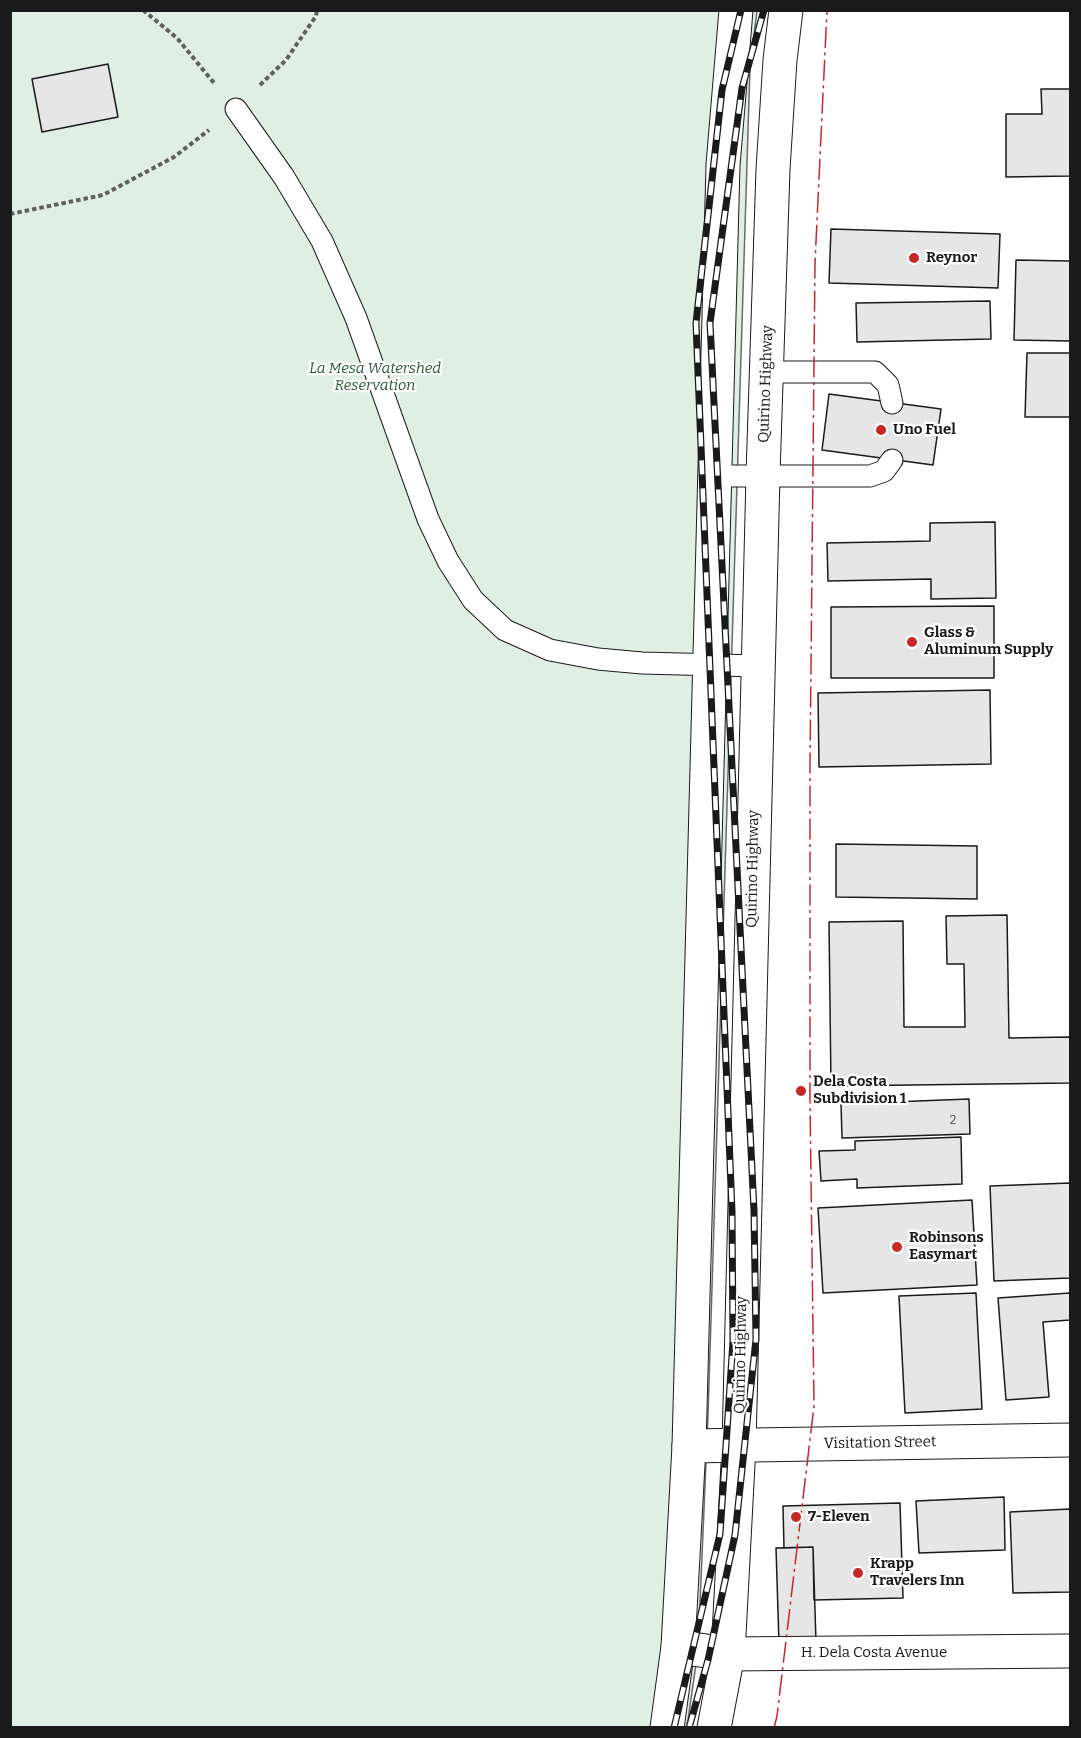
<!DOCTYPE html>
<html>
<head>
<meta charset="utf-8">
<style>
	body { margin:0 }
	#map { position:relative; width:1081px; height:1738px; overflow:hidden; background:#fff; font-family:Bitter,serif }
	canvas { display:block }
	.frame { position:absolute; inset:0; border:12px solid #1a1a1a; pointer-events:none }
</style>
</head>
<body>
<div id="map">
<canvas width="1081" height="1738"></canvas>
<div class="frame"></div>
</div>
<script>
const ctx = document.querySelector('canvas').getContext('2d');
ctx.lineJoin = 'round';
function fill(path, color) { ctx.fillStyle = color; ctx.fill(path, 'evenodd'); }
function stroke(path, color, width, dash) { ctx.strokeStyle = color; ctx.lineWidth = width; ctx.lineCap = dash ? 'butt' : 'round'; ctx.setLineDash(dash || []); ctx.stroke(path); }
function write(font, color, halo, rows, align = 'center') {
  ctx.font = font + ' Bitter,serif'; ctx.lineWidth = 4.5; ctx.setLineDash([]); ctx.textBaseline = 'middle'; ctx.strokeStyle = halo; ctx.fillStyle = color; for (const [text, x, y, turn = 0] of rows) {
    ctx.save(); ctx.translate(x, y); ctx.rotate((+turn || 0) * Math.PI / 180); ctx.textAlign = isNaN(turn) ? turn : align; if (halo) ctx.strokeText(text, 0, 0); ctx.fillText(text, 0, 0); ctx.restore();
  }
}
const green = new Path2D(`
	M 11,11 L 757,11 L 750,67 L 708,1416 L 698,1650 L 687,1727 L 11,1728 Z`);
const building = new Path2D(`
	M 108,64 L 118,117 L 42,132 L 32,79 Z
	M 1041,89 L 1070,89 L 1070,176 L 1006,177 L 1006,114 L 1042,114 Z
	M 831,229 L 1000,234 L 998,288 L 829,283 Z
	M 1016,260 L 1070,261 L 1070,341 L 1014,340 Z
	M 990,301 L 991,339 L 857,342 L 856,303 Z
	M 1027,353 L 1070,353 L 1070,417 L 1025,417 Z
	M 829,394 L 941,409 L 933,465 L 822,450 Z
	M 995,522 L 996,598 L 931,599 L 931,579 L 828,581 L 827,543 L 930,541 L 930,523 Z
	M 994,606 L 994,678 L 831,678 L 831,607 Z
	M 990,690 L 991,764 L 819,767 L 818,693 Z
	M 836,844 L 977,846 L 977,899 L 836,897 Z
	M 1007,915 L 1009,1038 L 1070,1037 L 1070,1083 L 831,1086 L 829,922 L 903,921 L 904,1027 L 965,1027 L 964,964 L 947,964 L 946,916 Z
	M 969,1099 L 970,1134 L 842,1138 L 841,1104 Z
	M 961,1137 L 962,1184 L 857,1188 L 857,1179 L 821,1181 L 819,1151 L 855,1150 L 855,1141 Z
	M 1070,1183 L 1070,1278 L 994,1281 L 990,1186 Z
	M 972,1200 L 977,1285 L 823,1293 L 818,1208 Z
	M 976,1293 L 982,1409 L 905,1413 L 899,1296 Z
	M 1070,1293 L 1070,1320 L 1043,1322 L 1049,1397 L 1006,1400 L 998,1298 Z
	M 1004,1497 L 1005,1550 L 919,1553 L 916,1501 Z
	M 900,1503 L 903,1598 L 814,1600 L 813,1547 L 784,1548 L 783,1506 Z
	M 1070,1509 L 1070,1592 L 1013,1593 L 1010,1512 Z
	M 813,1547 L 816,1642 L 779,1644 L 776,1548 Z`);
const path = new Path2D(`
	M 143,10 L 177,38 L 214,83
	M 260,85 L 286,60 L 316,16 L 317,10
	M 10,214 L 103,195 L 174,157 L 209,130`);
const lane = new Path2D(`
	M 236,109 L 284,177 L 322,241 L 356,318 L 428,519 L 448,561 L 473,600 L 505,630 L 550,650 L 598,659 L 642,663 L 758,666
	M 767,372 L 875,372 L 888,385 L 892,403
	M 715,476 L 870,476 L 884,471 L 892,460`);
const street = new Path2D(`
	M 689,1446 L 1070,1440
	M 678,1647 L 728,1654 L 1070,1651`);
const primary = new Path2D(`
	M 667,1728 L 678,1647 L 689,1446 L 723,165 L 736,10
	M 714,1728 L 728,1654 L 739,1445 L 763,475 L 773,169 L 780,60 L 786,10`);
const rail = new Path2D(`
	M 674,1728 L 720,1534 L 733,1341 L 732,1211 L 696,323 L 722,90 L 741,10
	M 689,1728 L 708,1660 L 735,1535 L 756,1339 L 754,1210 L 710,323 L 742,88 L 764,10`);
const power = new Path2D(`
	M 774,1728 L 777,1716 L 814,1406 L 810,1101 L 810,766 L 815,263 L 827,10`);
const markers = [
	[914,258,6,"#c62828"],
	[881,430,6,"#c62828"],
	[912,642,6,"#c62828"],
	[801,1091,6,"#c62828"],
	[897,1247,6,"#c62828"],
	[796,1517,6,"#c62828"],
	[858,1573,6,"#c62828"]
];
const numberNames = [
	["2",953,1121]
];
const poiNames = [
	["Reynor",926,258],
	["Uno Fuel",893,430],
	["Glass &",924,633],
	["Aluminum Supply",924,650],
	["Dela Costa",813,1082],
	["Subdivision 1",813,1099],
	["Robinsons",909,1238],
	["Easymart",909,1255],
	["7-Eleven",808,1517],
	["Krapp",870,1564],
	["Travelers Inn",870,1581]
];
const parkNames = [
	["La Mesa Watershed",375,369],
	["Reservation",375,386]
];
const streetNames = [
	["Quirino Highway",766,384,-88],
	["Quirino Highway",753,869,-89],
	["Quirino Highway",741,1355,-89],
	["Visitation Street",880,1443,-1],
	["H. Dela Costa Avenue",874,1653]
];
fill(green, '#e0efe3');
stroke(green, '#6a6a6a', 1.5);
fill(building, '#e6e6e6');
stroke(building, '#1a1a1a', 1.5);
stroke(lane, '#1a1a1a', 23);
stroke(street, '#1a1a1a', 35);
stroke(primary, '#1a1a1a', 35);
stroke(path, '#5f5f5f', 4, [4.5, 3]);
stroke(lane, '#fff', 21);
stroke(street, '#fff', 33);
stroke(primary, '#fff', 33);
stroke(rail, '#1a1a1a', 7);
stroke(rail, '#fff', 4.5, [14]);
stroke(power, '#c62828', 1.5, [21, 4.5, 3, 4.5]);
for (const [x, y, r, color] of markers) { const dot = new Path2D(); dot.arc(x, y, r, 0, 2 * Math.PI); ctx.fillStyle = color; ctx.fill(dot); stroke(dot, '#fff', 2); }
write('12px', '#4d4d4d', null, numberNames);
write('bold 15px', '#1a1a1a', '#fff', poiNames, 'left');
write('italic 15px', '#2b5a34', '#fff', parkNames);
write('15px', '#1a1a1a', '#fff', streetNames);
</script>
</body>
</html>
